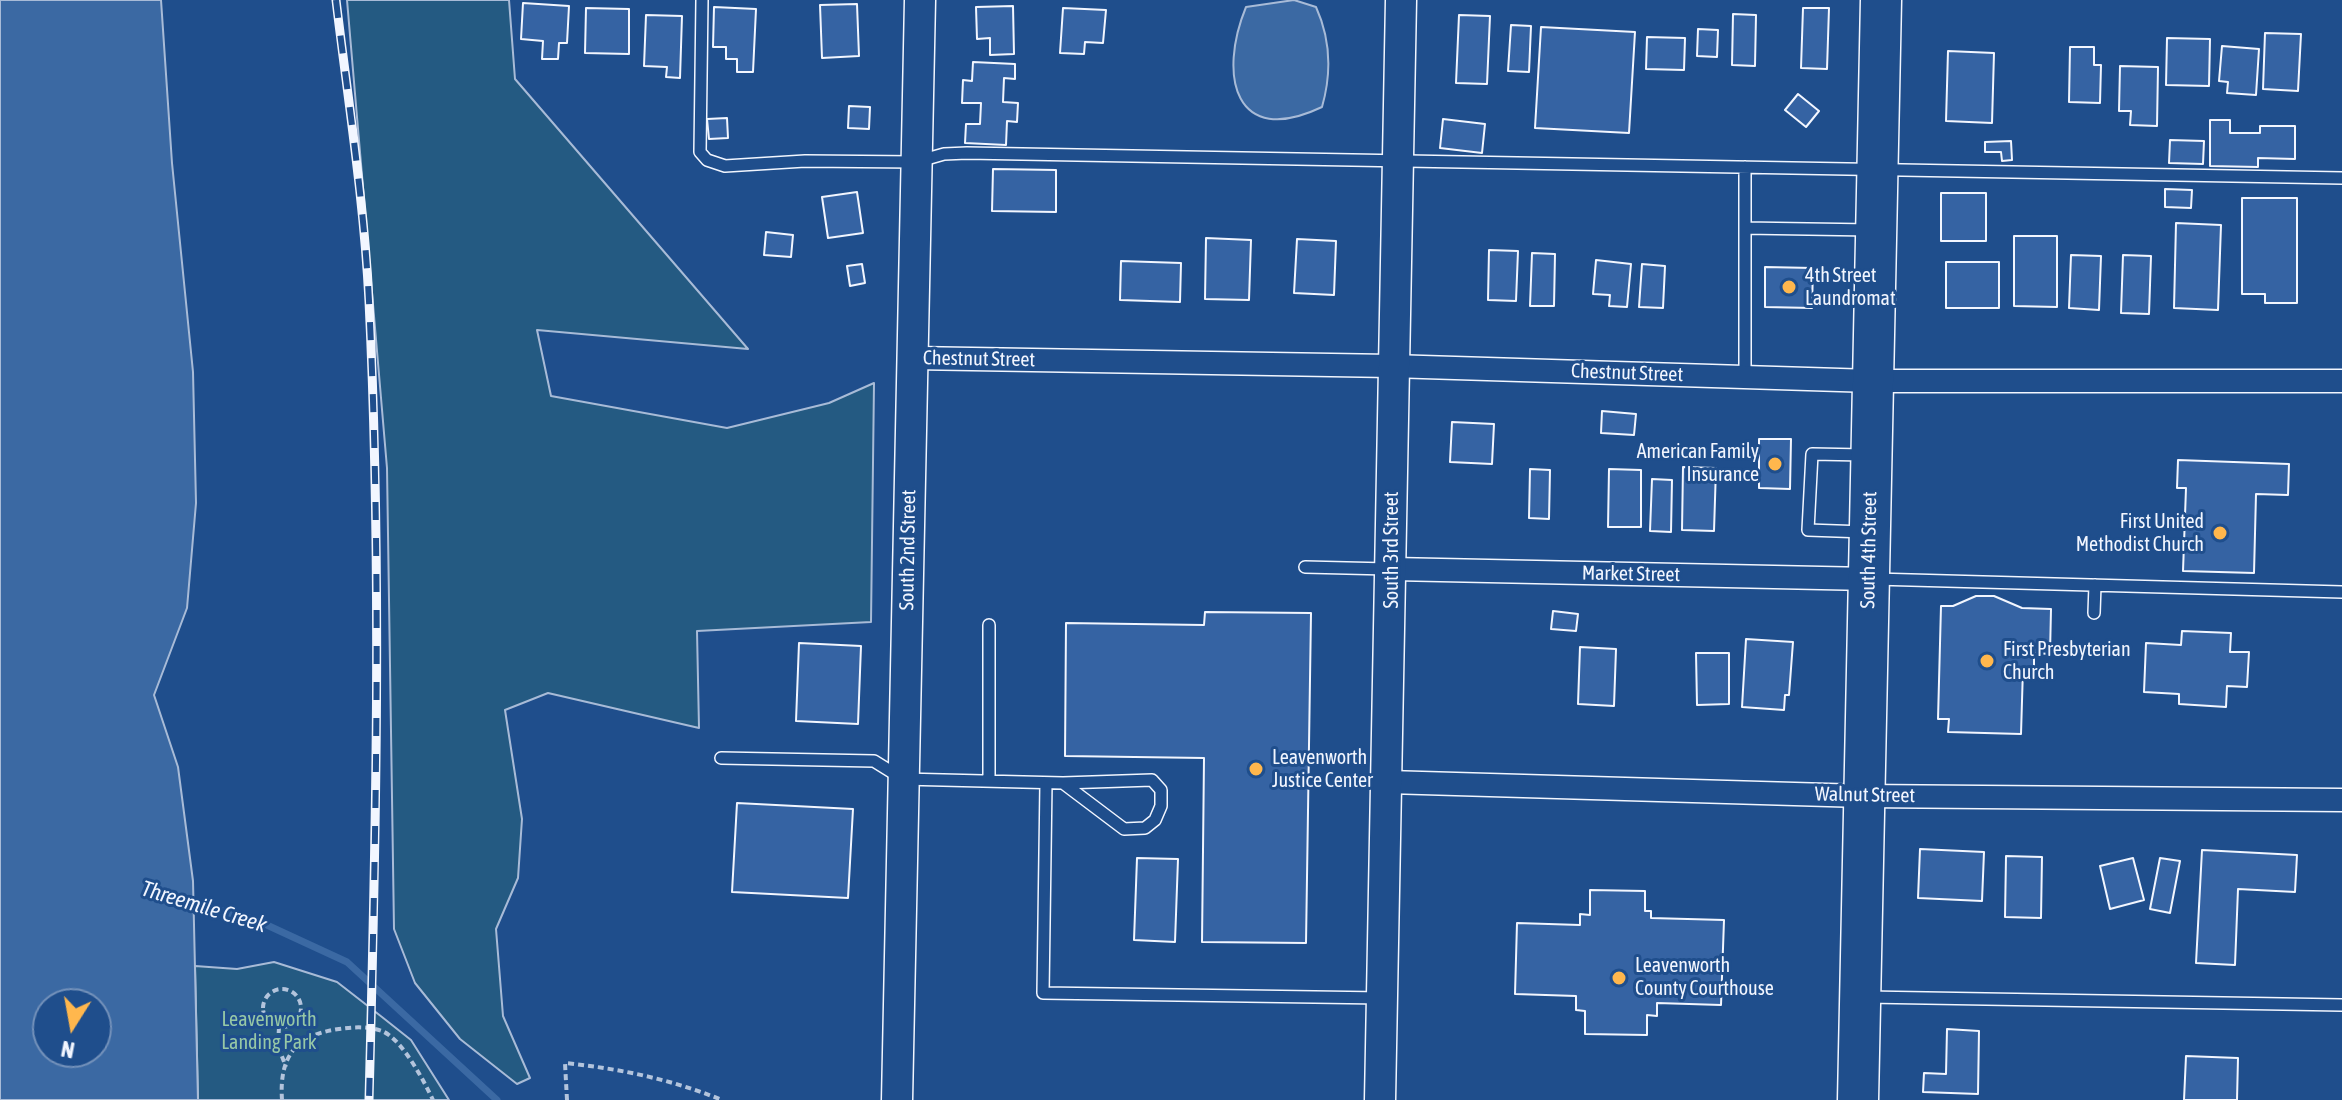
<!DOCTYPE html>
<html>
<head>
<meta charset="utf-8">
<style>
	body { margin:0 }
	#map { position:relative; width:2342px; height:1100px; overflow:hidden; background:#1f4e8c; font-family:"Asap Condensed",sans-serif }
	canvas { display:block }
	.north { position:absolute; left:32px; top:988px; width:80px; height:80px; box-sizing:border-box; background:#1f4e8c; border:2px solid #7391ba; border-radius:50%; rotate:191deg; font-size:22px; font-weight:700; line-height:32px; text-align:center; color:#f2f6ff }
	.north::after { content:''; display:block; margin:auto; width:28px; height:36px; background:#ffb74d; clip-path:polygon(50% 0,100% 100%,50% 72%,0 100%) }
</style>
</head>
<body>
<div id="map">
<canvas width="2342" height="1100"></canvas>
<div class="north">N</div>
</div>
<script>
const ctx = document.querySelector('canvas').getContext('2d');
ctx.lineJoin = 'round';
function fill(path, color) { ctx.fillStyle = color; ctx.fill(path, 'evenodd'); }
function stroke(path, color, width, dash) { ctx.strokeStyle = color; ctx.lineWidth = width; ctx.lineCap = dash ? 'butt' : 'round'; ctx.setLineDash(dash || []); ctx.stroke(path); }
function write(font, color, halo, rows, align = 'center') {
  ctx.font = font + ' "Asap Condensed",sans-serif'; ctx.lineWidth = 6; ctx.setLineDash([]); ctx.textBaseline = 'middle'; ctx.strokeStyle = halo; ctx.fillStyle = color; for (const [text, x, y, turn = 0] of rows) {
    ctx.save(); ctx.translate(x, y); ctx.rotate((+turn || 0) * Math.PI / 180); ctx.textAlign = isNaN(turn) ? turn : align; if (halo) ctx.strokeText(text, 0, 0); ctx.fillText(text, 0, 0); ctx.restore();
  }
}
const green = new Path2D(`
	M 347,0 L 509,0 L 515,79 L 748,349 L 537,330 L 551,396 L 727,428 L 829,403 L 874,383 L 871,622 L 697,631 L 699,728 L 548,693 L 505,710 L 522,819 L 518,878 L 496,929 L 503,1016 L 530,1078 L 517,1084 L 460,1039 L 415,983 L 394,929 L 387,468 Z
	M 274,962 L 337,982 L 382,1017 L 411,1040 L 449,1100 L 198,1100 L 195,966 L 237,969 Z`);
const water = new Path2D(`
	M 0,0 L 161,0 L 172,163 L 193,372 L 196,503 L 187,608 L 154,695 L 178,767 L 193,881 L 198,1100 L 0,1100 ZM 96,1004 L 96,1052 L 48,1052 L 48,1004 Z
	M 1294,0 L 1316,7 C 1331,40 1332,72 1322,107 C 1234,149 1218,75 1246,7 Z`);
const stream = new Path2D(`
	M 185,901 L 256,920 L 347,962 L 497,1100`);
const building = new Path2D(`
	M 523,3 L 569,6 L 567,43 L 559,43 L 558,59 L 542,59 L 543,41 L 521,39 Z
	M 857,4 L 859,56 L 822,58 L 820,5 Z
	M 1013,6 L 1014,54 L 990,55 L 990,38 L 977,39 L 976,7 Z
	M 714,7 L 756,9 L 753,72 L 737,72 L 737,59 L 726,59 L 726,47 L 713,47 Z
	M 586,8 L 629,9 L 629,54 L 585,53 Z
	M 1063,8 L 1106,10 L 1103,43 L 1085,42 L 1084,54 L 1060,53 Z
	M 1803,8 L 1829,8 L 1827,69 L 1801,68 Z
	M 1733,14 L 1756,15 L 1755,66 L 1732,65 Z
	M 646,15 L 682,16 L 680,78 L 666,77 L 667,67 L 644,66 Z
	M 1459,15 L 1490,16 L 1487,84 L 1456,83 Z
	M 1511,25 L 1531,26 L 1529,72 L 1508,71 Z
	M 1541,27 L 1635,32 L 1629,133 L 1535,128 Z
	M 1698,29 L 1718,30 L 1717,57 L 1697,56 Z
	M 2265,33 L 2301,34 L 2298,91 L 2263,89 Z
	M 1647,37 L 1685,38 L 1684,70 L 1646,69 Z
	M 2167,38 L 2210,39 L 2209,86 L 2166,85 Z
	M 2222,46 L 2259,49 L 2256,95 L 2227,93 L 2228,82 L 2219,81 Z
	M 2070,47 L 2094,47 L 2094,65 L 2101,65 L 2100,103 L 2069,102 Z
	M 1948,51 L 1994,53 L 1992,123 L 1946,121 Z
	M 973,62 L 1015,64 L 1015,79 L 1004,78 L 1003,102 L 1018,103 L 1017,122 L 1007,121 L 1006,145 L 965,143 L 966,124 L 980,124 L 981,103 L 962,103 L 963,80 L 972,81 Z
	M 2120,66 L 2158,67 L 2157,126 L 2130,125 L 2131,111 L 2119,111 Z
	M 1798,94 L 1819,111 L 1806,127 L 1785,110 Z
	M 849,106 L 870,107 L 869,129 L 848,128 Z
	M 727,118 L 728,138 L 709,139 L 707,119 Z
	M 1443,119 L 1485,124 L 1482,153 L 1440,148 Z
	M 2210,120 L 2230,120 L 2230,133 L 2260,133 L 2260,126 L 2295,126 L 2295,159 L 2258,158 L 2258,167 L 2210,166 Z
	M 2170,140 L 2204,141 L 2203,164 L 2169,163 Z
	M 2011,141 L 2012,160 L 2002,161 L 2001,152 L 1985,152 L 1985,142 Z
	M 993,169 L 1056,170 L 1056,212 L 992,211 Z
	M 2165,189 L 2192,190 L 2191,208 L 2165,207 Z
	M 857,192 L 863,233 L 828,238 L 822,197 Z
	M 1941,193 L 1986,193 L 1986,241 L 1941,241 Z
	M 2242,198 L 2297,198 L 2297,303 L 2265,303 L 2265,294 L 2242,294 Z
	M 2176,223 L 2221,225 L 2218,310 L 2174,308 Z
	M 766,232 L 793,235 L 791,257 L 764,255 Z
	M 2014,236 L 2057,236 L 2057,307 L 2014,306 Z
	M 1206,238 L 1251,240 L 1249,300 L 1205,299 Z
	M 1297,239 L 1336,241 L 1334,295 L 1294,293 Z
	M 1489,250 L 1518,251 L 1516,301 L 1488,300 Z
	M 1532,253 L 1555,254 L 1554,306 L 1530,306 Z
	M 2071,255 L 2101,256 L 2099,310 L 2069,308 Z
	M 2123,255 L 2151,256 L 2149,314 L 2121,313 Z
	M 1596,260 L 1631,264 L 1627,307 L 1609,306 L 1610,295 L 1593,294 Z
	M 1121,261 L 1181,263 L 1180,302 L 1120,300 Z
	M 1946,262 L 1999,262 L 1999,308 L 1946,308 Z
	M 862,264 L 865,283 L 850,286 L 847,266 Z
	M 1642,264 L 1665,266 L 1663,308 L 1639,307 Z
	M 1765,267 L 1813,268 L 1812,308 L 1765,307 Z
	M 1602,411 L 1636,414 L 1634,435 L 1601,433 Z
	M 1452,422 L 1494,424 L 1492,464 L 1450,462 Z
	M 1759,439 L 1791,439 L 1790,489 L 1759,488 Z
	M 2178,460 L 2289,464 L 2288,495 L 2256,494 L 2254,573 L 2183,571 L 2186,488 L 2177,488 Z
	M 1683,467 L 1716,468 L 1714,531 L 1682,530 Z
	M 1530,469 L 1550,470 L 1549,519 L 1529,518 Z
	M 1609,469 L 1641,470 L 1641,527 L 1608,527 Z
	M 1652,479 L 1672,480 L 1671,532 L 1650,531 Z
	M 1976,596 L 1994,596 L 2022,608 L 2051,609 L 2050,654 L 2034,653 L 2034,668 L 2023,668 L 2021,734 L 1948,732 L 1949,719 L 1938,719 L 1941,606 L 1953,606 Z
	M 1553,611 L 1578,614 L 1576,631 L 1551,629 Z
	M 1205,612 L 1311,613 L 1306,943 L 1202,942 L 1204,758 L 1065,756 L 1066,623 L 1204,625 Z
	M 2182,631 L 2231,633 L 2230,652 L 2249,652 L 2247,687 L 2227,686 L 2226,707 L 2179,704 L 2179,694 L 2144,692 L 2146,643 L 2181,645 Z
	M 1746,639 L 1793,642 L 1789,695 L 1785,695 L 1784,710 L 1742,707 Z
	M 799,643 L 861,646 L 858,724 L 796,721 Z
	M 1580,647 L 1616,649 L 1614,706 L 1578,704 Z
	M 1696,653 L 1729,653 L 1729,704 L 1697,705 Z
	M 737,803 L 853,809 L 848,898 L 732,892 Z
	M 1920,849 L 1984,852 L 1982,901 L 1918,898 Z
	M 2202,850 L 2297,855 L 2295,892 L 2238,889 L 2235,965 L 2196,963 Z
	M 2006,856 L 2042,857 L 2041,918 L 2005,917 Z
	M 1137,858 L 1178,859 L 1175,942 L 1134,940 Z
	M 2133,858 L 2144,900 L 2110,909 L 2100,866 Z
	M 2160,858 L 2180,861 L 2170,913 L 2150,909 Z
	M 1590,890 L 1645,891 L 1645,911 L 1651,911 L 1651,918 L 1724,920 L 1721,1005 L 1657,1003 L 1657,1016 L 1647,1015 L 1647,1035 L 1585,1034 L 1585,1011 L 1576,1010 L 1576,996 L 1515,994 L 1517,923 L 1580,925 L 1580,914 L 1590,915 Z
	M 1947,1029 L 1979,1031 L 1978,1094 L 1923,1092 L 1924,1073 L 1946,1074 Z
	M 2186,1056 L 2238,1058 L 2237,1100 L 2184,1100 Z`);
const path = new Path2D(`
	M263 1008a19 19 0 1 1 38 0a19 19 0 1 1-38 0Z
	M 279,1027 L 278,1046 L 286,1067
	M 282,1100 C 279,1056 296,1035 339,1029 C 353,1027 368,1026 382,1031 C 402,1039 424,1081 433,1100
	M 567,1100 L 565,1063 C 621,1069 670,1079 722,1100`);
const lane = new Path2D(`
	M 702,0 L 700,152 L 707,160 L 725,166 L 805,161 L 916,162 L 944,154 L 967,153 L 2342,178
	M 1745,228 L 1871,230
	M 1745,377 L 1745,167
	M 1865,455 L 1812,454 L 1808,530 L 1865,532
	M 1305,567 L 1388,569
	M 1875,579 L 2342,592
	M 2094,613 L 2095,585
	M 989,625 L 989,781
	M 721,758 L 874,761 L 903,779 L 1063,783 L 1124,829 L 1145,828 L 1155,820 L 1161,806 L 1161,790 L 1152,780 L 1063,783
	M 1046,783 L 1043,993 L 1382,998
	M 1867,997 L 2342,1005`);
const street = new Path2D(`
	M 912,358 L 1391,366 L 1872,381 L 2342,381
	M 1393,569 L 1869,579
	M 1388,782 L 1862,796 L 2342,800`);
const secondary = new Path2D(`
	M 897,1100 L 920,0
	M 1380,1100 C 1390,733 1391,367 1401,0`);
const highway = new Path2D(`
	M 1858,1100 L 1881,0`);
const rail = new Path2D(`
	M 336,0 C 348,100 364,201 369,301 C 382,567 376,834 369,1100`);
const markers = [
	[1789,287,8,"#ffb74d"],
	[1775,464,8,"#ffb74d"],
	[2220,533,8,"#ffb74d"],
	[1987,661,8,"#ffb74d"],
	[1256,769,8,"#ffb74d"],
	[1619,978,8,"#ffb74d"]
];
const poiNames = [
	["4th Street",1805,276],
	["Laundromat",1805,299],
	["American Family",1759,452,"right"],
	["Insurance",1759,475,"right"],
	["First United",2204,522,"right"],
	["Methodist Church",2204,545,"right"],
	["First Presbyterian",2003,650],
	["Church",2003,673],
	["Leavenworth",1272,758],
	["Justice Center",1272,781],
	["Leavenworth",1635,966],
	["County Courthouse",1635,989]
];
const streetNames = [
	["Chestnut Street",979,359,1],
	["Chestnut Street",1627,373,2],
	["South 2nd Street",908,550,-89],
	["South 3rd Street",1392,550,-90],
	["South 4th Street",1869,550,-89],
	["Market Street",1631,574,1],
	["Walnut Street",1865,795,1]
];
const parkNames = [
	["Leavenworth",269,1020],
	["Landing Park",269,1043]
];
const waterNames = [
	["Threemile Creek",204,907,17]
];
fill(green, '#245a82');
stroke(green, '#a8bbd7', 2);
fill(water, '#3b69a3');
stroke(water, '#a8bbd7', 2);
stroke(stream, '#3b69a3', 7);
fill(building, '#3563a3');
stroke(building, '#f2f6ff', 2);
stroke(lane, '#f2f6ff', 14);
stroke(street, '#f2f6ff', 25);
stroke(secondary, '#f2f6ff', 33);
stroke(highway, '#f2f6ff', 43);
stroke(path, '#b3c4dc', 4, [6, 4]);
stroke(lane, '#1f4e8c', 11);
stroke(street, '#1f4e8c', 22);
stroke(secondary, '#1f4e8c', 30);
stroke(highway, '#1f4e8c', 40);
stroke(rail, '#f2f6ff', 9);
stroke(rail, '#1f4e8c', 6, [18]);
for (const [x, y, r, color] of markers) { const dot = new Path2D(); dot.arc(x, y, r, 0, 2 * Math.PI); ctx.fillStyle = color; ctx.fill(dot); stroke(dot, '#1f4e8c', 3); }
write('20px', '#f2f6ff', '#1f4e8c', poiNames, 'left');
write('20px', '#f2f6ff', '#1f4e8c', streetNames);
write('20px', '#97c8a6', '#1f4e8c', parkNames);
write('italic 22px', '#f2f6ff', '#1f4e8c', waterNames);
</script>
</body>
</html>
